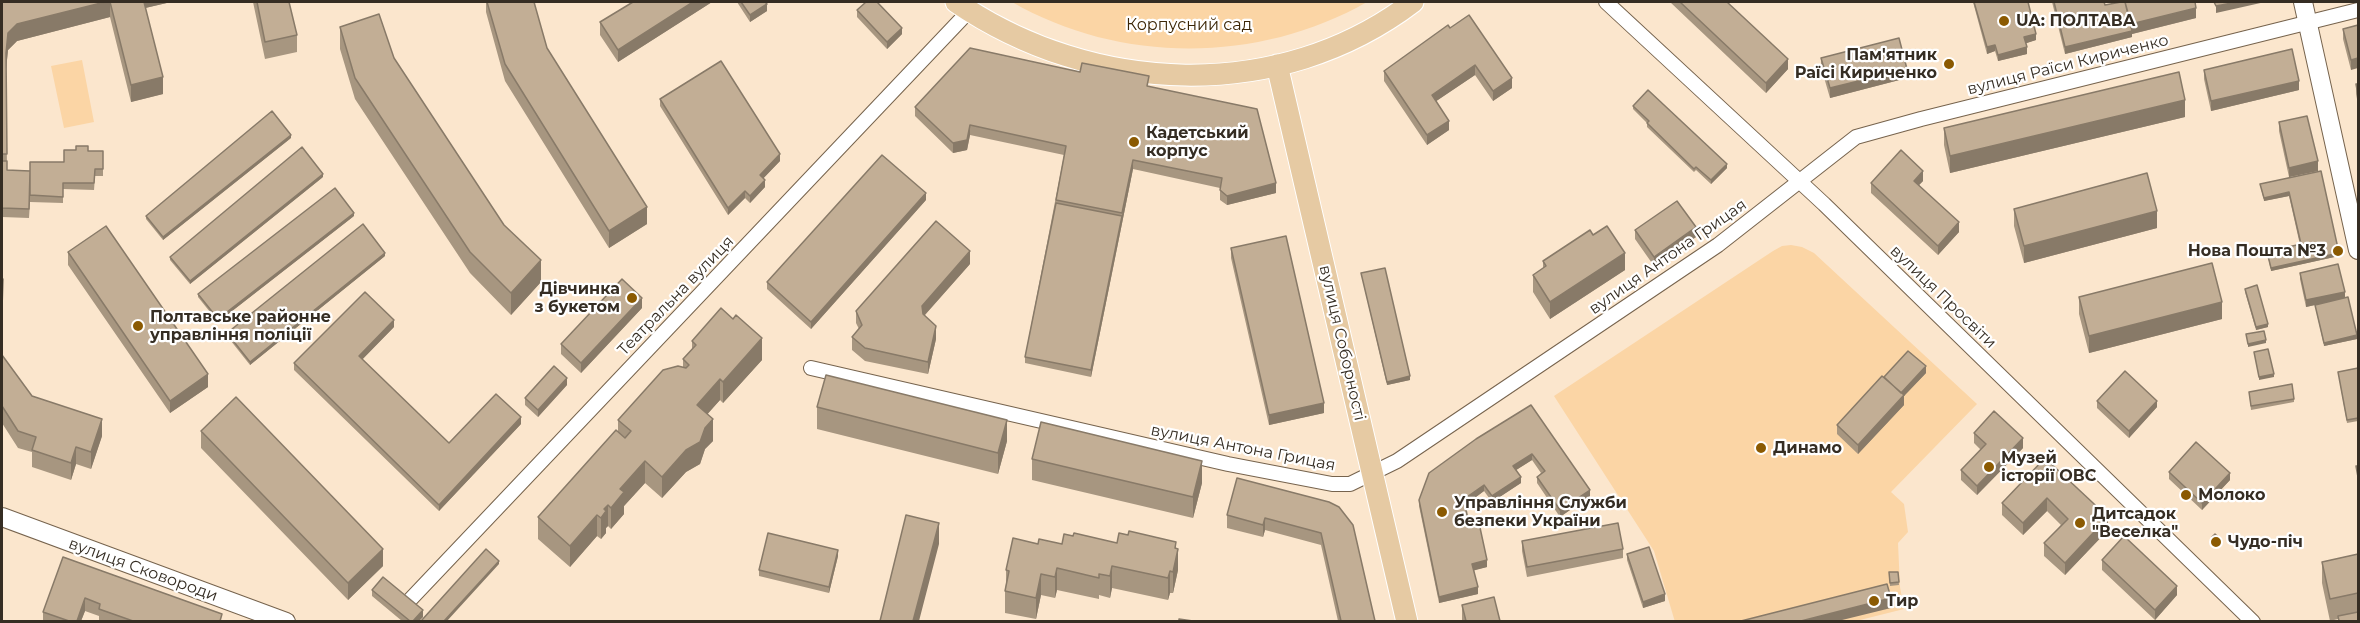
<!DOCTYPE html>
<html>
<head>
<meta charset="utf-8">
<style>
	body { margin:0 }
	#map { position:relative; width:2360px; height:623px; overflow:hidden; background:#fbe6cd; font-family:Montserrat,sans-serif }
	canvas { display:block }
	.frame { position:absolute; inset:0; border:3px solid #352d23; pointer-events:none }
</style>
</head>
<body>
<div id="map">
<canvas width="2360" height="623"></canvas>
<div class="frame"></div>
</div>
<script>
const ctx = document.querySelector('canvas').getContext('2d');
ctx.lineJoin = 'round';
function fill(path, color) { ctx.fillStyle = color; ctx.fill(path, 'evenodd'); }
function stroke(path, color, width, dash) { ctx.strokeStyle = color; ctx.lineWidth = width; ctx.lineCap = dash ? 'butt' : 'round'; ctx.setLineDash(dash || []); ctx.stroke(path); }
function write(font, color, halo, rows, align = 'center') {
  ctx.font = font + ' Montserrat,sans-serif'; ctx.lineWidth = 4.5; ctx.setLineDash([]); ctx.textBaseline = 'middle'; ctx.strokeStyle = halo; ctx.fillStyle = color; for (const [text, x, y, turn = 0] of rows) {
    ctx.save(); ctx.translate(x, y); ctx.rotate((+turn || 0) * Math.PI / 180); ctx.textAlign = isNaN(turn) ? turn : align; if (halo) ctx.strokeText(text, 0, 0); ctx.fillText(text, 0, 0); ctx.restore();
  }
}
const green = new Path2D(`
	M 1012,2 L 1367,2 C 1258,64 1120,64 1012,2 Z
	M 82,60 L 94,122 L 64,128 L 51,66 Z
	M 1791,245 L 1802,247 L 1814,253 L 1977,404 L 1891,492 L 1904,504 L 1908,532 L 1898,543 L 1900,587 L 1904,609 L 1856,621 L 1675,622 L 1654,551 L 1554,396 L 1773,251 L 1782,246 Z`);
const street = new Path2D(`
	M 1606,2 L 1824,204 L 2253,622
	M 811,368 L 1228,464 L 1332,484 L 1350,484 L 1397,461 L 1718,245 L 1856,137 L 1921,119 L 2358,10
	M 407,603 L 969,11`);
const secondary = new Path2D(`
	M 2303,2 L 2358,250
	M 2,517 L 286,622`);
const primary = new Path2D(`
	M 956,2 C 1092,95 1279,104 1413,2
	M 1277,65 L 1407,622`);
const wall = new Path2D(`
	M 2,2 L 171,2 L 145,8 L 163,94 L 131,102 L 110,17 L 17,41 L 8,50 L 6,69 L 7,170 L 30,171 L 64,162 L 88,151 L 103,151 L 103,176 L 95,176 L 94,190 L 63,189 L 63,203 L 30,202 L 29,218 L 2,217 Z
	M 253,2 L 289,2 L 297,35 L 297,52 L 265,59 Z
	M 486,2 L 534,2 L 547,48 L 647,224 L 609,248 L 505,81 L 486,12 Z
	M 633,2 L 712,2 L 618,62 L 600,35 L 600,22 Z
	M 737,2 L 765,2 L 767,11 L 750,22 Z
	M 1670,2 L 1727,2 L 1788,69 L 1766,93 Z
	M 1973,2 L 2028,2 L 2036,40 L 2026,43 L 2027,54 L 1998,61 L 1995,51 L 1987,54 Z
	M 2052,2 L 2104,2 L 2105,5 L 2196,18 L 2132,34 L 2132,37 L 2065,54 Z
	M 857,10 L 902,34 L 887,49 L 857,17 Z
	M 2358,25 L 2351,70 L 2343,39 L 2343,29 Z
	M 340,27 L 394,58 L 541,282 L 511,315 L 470,273 L 355,99 L 340,49 Z
	M 1450,28 L 1512,88 L 1493,101 L 1475,75 L 1436,101 L 1449,130 L 1427,145 L 1384,81 L 1384,71 Z
	M 1821,58 L 1907,78 L 1830,98 L 1821,67 Z
	M 2204,70 L 2299,90 L 2211,111 L 2204,79 Z
	M 2356,84 L 2358,84 L 2358,104 L 2356,94 Z
	M 1149,86 L 1276,193 L 1227,205 L 1220,200 L 1220,188 L 1133,169 L 1091,377 L 1025,363 L 1025,357 L 1064,155 L 970,135 L 967,150 L 953,153 L 915,116 L 915,107 Z
	M 660,99 L 780,161 L 763,178 L 765,187 L 750,203 L 745,198 L 728,215 L 660,106 Z
	M 1633,106 L 1727,168 L 1711,184 L 1696,170 L 1694,172 L 1647,127 L 1647,123 L 1633,109 Z
	M 2185,117 L 1950,173 L 1944,145 L 1944,128 Z
	M 2279,122 L 2318,171 L 2289,177 L 2279,131 Z
	M 291,138 L 163,240 L 146,219 L 146,216 Z
	M 2321,171 L 2339,256 L 2271,271 L 2267,252 L 2300,245 L 2289,196 L 2264,201 L 2260,184 Z
	M 323,177 L 190,284 L 170,260 L 170,257 Z
	M 1923,181 L 1919,185 L 1959,232 L 1938,255 L 1871,193 L 1871,183 Z
	M 926,200 L 811,329 L 767,289 L 767,282 Z
	M 2014,209 L 2157,228 L 2024,263 L 2014,226 Z
	M 354,216 L 218,322 L 198,297 L 198,294 Z
	M 1635,230 L 1696,237 L 1654,266 L 1635,239 Z
	M 1593,235 L 1625,270 L 1550,319 L 1533,292 L 1533,275 L 1543,268 L 1543,261 Z
	M 1231,248 L 1324,413 L 1269,425 L 1231,258 Z
	M 68,252 L 208,387 L 170,413 L 68,265 Z
	M 385,256 L 250,365 L 227,336 L 227,333 Z
	M 970,264 L 925,315 L 936,339 L 928,374 L 865,361 L 852,350 L 852,337 L 859,329 L 856,323 L 856,311 Z
	M 1361,273 L 1410,380 L 1387,385 Z
	M 2300,273 L 2345,298 L 2357,339 L 2324,346 L 2315,305 L 2306,307 L 2300,279 Z
	M 2245,289 L 2268,327 L 2256,330 L 2245,292 Z
	M 2079,297 L 2222,319 L 2089,353 L 2079,314 Z
	M 642,308 L 581,373 L 561,354 L 561,344 Z
	M 394,327 L 362,359 L 449,443 L 521,424 L 439,511 L 294,370 L 294,363 Z
	M 692,341 L 762,360 L 723,403 L 720,400 L 707,414 L 713,441 L 705,449 L 700,464 L 686,472 L 662,498 L 645,483 L 624,506 L 624,514 L 611,529 L 608,526 L 606,528 L 606,533 L 601,539 L 597,536 L 570,567 L 538,539 L 538,517 L 618,432 L 618,420 L 683,367 L 683,359 L 692,349 Z
	M 2,355 L 32,396 L 102,436 L 91,469 L 76,464 L 71,480 L 32,467 L 32,452 L 18,448 L 2,423 Z
	M 2358,368 L 2358,421 L 2347,423 L 2338,372 Z
	M 1926,373 L 1904,396 L 1904,405 L 1858,454 L 1837,434 L 1837,425 L 1884,377 Z
	M 567,385 L 538,417 L 525,405 L 525,398 Z
	M 2249,392 L 2294,399 L 2294,402 L 2251,410 Z
	M 2097,401 L 2157,407 L 2129,438 L 2097,408 Z
	M 1531,405 L 1590,496 L 1560,517 L 1537,483 L 1537,477 L 1541,473 L 1532,460 L 1516,470 L 1521,483 L 1492,502 L 1484,491 L 1465,505 L 1469,525 L 1487,567 L 1474,570 L 1478,594 L 1439,603 L 1419,506 L 1419,500 Z
	M 817,407 L 1007,441 L 998,474 L 817,429 Z
	M 201,431 L 383,566 L 348,600 L 201,448 Z
	M 1974,433 L 2023,448 L 1977,495 L 1961,480 L 1961,470 L 1981,450 L 1974,443 Z
	M 2045,458 L 2108,530 L 2065,575 L 2044,556 L 2044,543 L 2061,525 L 2047,511 L 2023,535 L 2002,515 L 2002,503 Z
	M 1032,459 L 1202,483 L 1193,518 L 1032,480 Z
	M 2169,472 L 2230,480 L 2202,510 L 2169,479 Z
	M 1329,502 L 1375,621 L 1338,621 L 1321,545 L 1265,530 L 1263,537 L 1227,528 L 1227,515 Z
	M 2212,537 L 2220,543 L 2217,546 L 2212,541 Z
	M 1522,541 L 1623,549 L 1623,558 L 1527,577 L 1522,551 Z
	M 1117,543 L 1176,548 L 1178,570 L 1173,593 L 1170,593 L 1168,600 L 1112,588 L 1110,598 L 1099,595 L 1099,599 L 1057,590 L 1055,598 L 1041,595 L 1036,619 L 1005,613 L 1005,591 L 1006,584 L 1006,570 L 1038,544 Z
	M 1627,554 L 1665,601 L 1643,608 L 1627,560 Z
	M 2358,554 L 2358,621 L 2339,621 L 2338,619 L 2330,621 L 2322,583 L 2322,562 Z
	M 838,556 L 829,593 L 759,576 L 759,570 Z
	M 63,557 L 222,621 L 99,621 L 99,616 L 85,611 L 81,621 L 43,621 L 43,612 Z
	M 2102,560 L 2177,595 L 2155,620 L 2102,570 Z
	M 1889,572 L 1898,572 L 1899,585 L 1890,586 Z
	M 372,590 L 423,617 L 419,621 L 402,621 L 372,596 Z
	M 1462,605 L 1500,621 L 1462,621 Z`);
const shadedWall = new Path2D(`
	M 105,2 L 110,2 L 110,17 L 17,41 L 8,50 L 6,70 L 6,53 L 8,33 L 17,24 Z
	M 141,2 L 171,2 L 141,9 Z
	M 693,2 L 712,2 L 618,62 L 618,50 Z
	M 2237,2 L 2265,2 L 2216,13 L 2216,6 Z
	M 767,4 L 767,11 L 750,22 L 750,15 Z
	M 2196,8 L 2196,18 L 2132,34 L 2132,37 L 2065,54 L 2065,47 L 2131,31 L 2131,24 Z
	M 902,28 L 902,34 L 887,49 L 887,42 Z
	M 2036,34 L 2036,40 L 2024,44 L 2024,37 Z
	M 1995,45 L 1995,51 L 1987,54 L 1987,47 Z
	M 2027,47 L 2027,54 L 1998,61 L 1998,55 Z
	M 2358,58 L 2358,68 L 2351,70 L 2351,60 Z
	M 1788,59 L 1788,69 L 1766,93 L 1766,83 Z
	M 1475,65 L 1475,75 L 1432,104 L 1432,95 Z
	M 1907,69 L 1907,78 L 1830,98 L 1830,88 Z
	M 163,77 L 163,94 L 131,102 L 131,85 Z
	M 1512,78 L 1512,88 L 1493,101 L 1493,91 Z
	M 2299,81 L 2299,90 L 2211,111 L 2211,101 Z
	M 2185,100 L 2185,117 L 1950,173 L 1950,156 Z
	M 1449,121 L 1449,130 L 1427,145 L 1427,135 Z
	M 970,125 L 970,135 L 967,150 L 953,153 L 953,143 Z
	M 291,135 L 291,138 L 163,240 L 163,237 Z
	M 780,154 L 780,161 L 760,182 L 760,175 Z
	M 1133,160 L 1133,169 L 1091,377 L 1091,370 Z
	M 2318,161 L 2318,171 L 2289,177 L 2289,168 Z
	M 1727,164 L 1727,168 L 1711,184 L 1711,180 Z
	M 1923,171 L 1923,181 L 1914,190 L 1914,181 Z
	M 323,174 L 323,177 L 190,284 L 190,281 Z
	M 765,180 L 765,187 L 750,203 L 750,196 Z
	M 1276,183 L 1276,193 L 1227,205 L 1227,196 Z
	M 745,191 L 745,198 L 728,215 L 728,208 Z
	M 2289,192 L 2289,196 L 2264,201 L 2264,198 Z
	M 926,193 L 926,200 L 811,329 L 811,322 Z
	M 647,207 L 647,224 L 609,248 L 609,231 Z
	M 2157,211 L 2157,228 L 2024,263 L 2024,246 Z
	M 354,213 L 354,216 L 218,322 L 218,319 Z
	M 1959,222 L 1959,232 L 1938,255 L 1938,246 Z
	M 1696,227 L 1696,237 L 1654,266 L 1654,257 Z
	M 970,251 L 970,264 L 922,318 L 922,306 Z
	M 385,253 L 385,256 L 250,365 L 250,362 Z
	M 1625,253 L 1625,270 L 1550,319 L 1550,302 Z
	M 2339,253 L 2339,256 L 2271,271 L 2271,268 Z
	M 541,260 L 541,282 L 511,315 L 511,293 Z
	M 3,279 L 3,296 L 2,326 L 2,309 Z
	M 2345,292 L 2345,298 L 2306,307 L 2306,300 Z
	M 642,298 L 642,308 L 581,373 L 581,363 Z
	M 2222,302 L 2222,319 L 2089,353 L 2089,336 Z
	M 394,320 L 394,327 L 359,363 L 359,356 Z
	M 2268,324 L 2268,327 L 2256,330 L 2256,327 Z
	M 936,326 L 936,339 L 928,374 L 928,362 Z
	M 2357,335 L 2357,339 L 2324,346 L 2324,343 Z
	M 762,338 L 762,360 L 723,403 L 723,382 Z
	M 2266,340 L 2266,343 L 2248,347 L 2248,344 Z
	M 1926,366 L 1926,373 L 1904,396 L 1904,405 L 1858,454 L 1858,445 L 1899,394 Z
	M 208,374 L 208,387 L 170,413 L 170,401 Z
	M 2274,374 L 2274,377 L 2259,380 L 2259,377 Z
	M 1410,376 L 1410,380 L 1387,385 L 1387,382 Z
	M 567,378 L 567,385 L 538,417 L 538,410 Z
	M 720,379 L 720,400 L 697,426 L 697,405 Z
	M 2157,401 L 2157,407 L 2129,438 L 2129,431 Z
	M 1324,403 L 1324,413 L 1269,425 L 1269,415 Z
	M 521,417 L 521,424 L 439,511 L 439,505 Z
	M 102,419 L 102,436 L 91,469 L 91,452 Z
	M 713,419 L 713,441 L 705,449 L 700,464 L 686,472 L 662,498 L 662,477 Z
	M 1007,420 L 1007,441 L 998,474 L 998,453 Z
	M 2023,438 L 2023,448 L 1977,495 L 1977,486 Z
	M 76,447 L 76,464 L 71,480 L 71,463 Z
	M 1532,454 L 1532,460 L 1513,472 L 1513,466 Z
	M 645,461 L 645,483 L 624,506 L 624,514 L 611,529 L 611,508 L 620,489 Z
	M 1202,461 L 1202,483 L 1193,518 L 1193,497 Z
	M 2230,473 L 2230,480 L 2202,510 L 2202,503 Z
	M 1521,477 L 1521,483 L 1492,502 L 1492,496 Z
	M 1484,485 L 1484,491 L 1464,506 L 1464,499 Z
	M 1590,490 L 1590,496 L 1560,517 L 1560,510 Z
	M 2047,498 L 2047,511 L 2023,535 L 2023,523 Z
	M 608,505 L 608,526 L 606,528 L 606,533 L 601,539 L 601,518 L 604,509 Z
	M 597,515 L 597,536 L 570,567 L 570,546 Z
	M 2108,517 L 2108,530 L 2065,575 L 2065,563 Z
	M 1265,518 L 1265,530 L 1263,537 L 1263,525 Z
	M 939,523 L 939,544 L 919,621 L 913,621 Z
	M 1176,542 L 1176,557 L 1178,549 L 1178,570 L 1173,593 L 1173,572 Z
	M 383,549 L 383,566 L 348,600 L 348,583 Z
	M 838,550 L 838,556 L 829,593 L 829,587 Z
	M 1487,560 L 1487,567 L 1472,571 L 1472,564 Z
	M 499,561 L 499,564 L 447,621 L 444,621 Z
	M 1112,566 L 1112,588 L 1110,598 L 1110,576 Z
	M 1057,568 L 1057,590 L 1055,598 L 1055,577 Z
	M 1170,571 L 1170,593 L 1168,600 L 1168,578 Z
	M 1041,574 L 1041,595 L 1036,619 L 1036,598 Z
	M 2177,586 L 2177,595 L 2155,620 L 2155,610 Z
	M 1478,587 L 1478,594 L 1439,603 L 1439,597 Z
	M 1665,594 L 1665,601 L 1643,608 L 1643,602 Z
	M 85,598 L 85,611 L 81,621 L 77,621 Z
	M 1891,598 L 1891,608 L 1838,621 L 1801,621 Z
	M 423,610 L 423,617 L 419,621 L 413,621 Z`);
const building = new Path2D(`
	M 2,2 L 105,2 L 17,24 L 8,33 L 6,53 L 7,154 L 2,154 Z
	M 110,2 L 144,2 L 163,77 L 131,85 Z
	M 257,2 L 289,2 L 297,35 L 265,42 Z
	M 487,2 L 534,2 L 547,48 L 647,207 L 609,231 L 505,64 Z
	M 633,2 L 693,2 L 618,50 L 600,22 Z
	M 741,2 L 765,2 L 767,4 L 750,15 Z
	M 866,2 L 877,2 L 902,28 L 887,42 L 857,10 Z
	M 1680,2 L 1727,2 L 1788,59 L 1766,83 Z
	M 1974,2 L 2028,2 L 2036,34 L 2024,37 L 2027,47 L 1998,55 L 1995,45 L 1987,47 Z
	M 2054,2 L 2104,2 L 2105,5 L 2121,2 L 2125,2 L 2132,31 L 2065,47 Z
	M 2125,2 L 2195,2 L 2196,8 L 2131,24 Z
	M 2214,2 L 2237,2 L 2216,6 Z
	M 379,14 L 394,58 L 504,225 L 541,260 L 511,293 L 470,252 L 355,78 L 340,27 Z
	M 1469,15 L 1512,78 L 1493,91 L 1475,65 L 1432,95 L 1449,121 L 1427,135 L 1384,71 L 1448,25 L 1450,28 Z
	M 2358,25 L 2358,58 L 2351,60 L 2343,29 Z
	M 1899,38 L 1907,69 L 1830,88 L 1821,58 Z
	M 970,48 L 1080,72 L 1082,63 L 1149,76 L 1147,86 L 1257,109 L 1276,183 L 1227,196 L 1220,190 L 1222,178 L 1133,160 L 1122,213 L 1056,200 L 1066,146 L 970,125 L 967,140 L 953,143 L 915,107 Z
	M 2292,49 L 2299,81 L 2211,101 L 2204,70 Z
	M 721,61 L 780,154 L 760,175 L 765,180 L 750,196 L 745,191 L 728,208 L 660,99 Z
	M 2179,72 L 2185,100 L 1950,156 L 1944,128 Z
	M 2356,84 L 2358,84 L 2358,95 Z
	M 1648,90 L 1727,164 L 1711,180 L 1696,167 L 1694,169 L 1647,123 L 1649,121 L 1633,106 Z
	M 272,111 L 291,135 L 163,237 L 146,216 Z
	M 2307,116 L 2318,161 L 2289,168 L 2279,122 Z
	M 76,146 L 88,146 L 88,151 L 103,151 L 103,169 L 95,169 L 94,183 L 63,183 L 63,197 L 30,195 L 30,162 L 64,162 L 64,150 L 76,150 Z
	M 302,147 L 323,174 L 190,281 L 170,257 Z
	M 1901,150 L 1923,171 L 1914,181 L 1959,222 L 1938,246 L 1871,183 Z
	M 882,155 L 926,193 L 811,322 L 767,282 Z
	M 2,161 L 7,161 L 7,170 L 30,171 L 29,209 L 2,208 Z
	M 2321,171 L 2339,253 L 2271,268 L 2267,252 L 2301,244 L 2289,192 L 2264,198 L 2260,184 Z
	M 2147,173 L 2157,211 L 2024,246 L 2014,209 Z
	M 335,188 L 354,213 L 218,319 L 198,294 Z
	M 1677,201 L 1696,227 L 1654,257 L 1635,230 Z
	M 1056,203 L 1122,216 L 1091,370 L 1025,357 Z
	M 936,221 L 970,251 L 922,306 L 923,314 L 936,326 L 928,362 L 865,348 L 852,337 L 862,325 L 856,311 Z
	M 363,224 L 385,253 L 250,362 L 227,333 Z
	M 106,226 L 208,374 L 170,401 L 68,252 Z
	M 1607,226 L 1625,253 L 1550,302 L 1533,275 L 1546,266 L 1543,261 L 1590,230 L 1593,235 Z
	M 1286,236 L 1324,403 L 1269,415 L 1231,248 Z
	M 2212,263 L 2222,302 L 2089,336 L 2079,297 Z
	M 2338,264 L 2345,292 L 2306,300 L 2300,273 Z
	M 1385,268 L 1410,376 L 1387,382 L 1361,273 Z
	M 2,279 L 3,279 L 2,309 Z
	M 622,279 L 642,298 L 581,363 L 561,344 Z
	M 2257,285 L 2268,324 L 2256,327 L 2245,289 Z
	M 365,292 L 394,320 L 359,356 L 449,443 L 496,394 L 521,417 L 439,505 L 294,363 Z
	M 2348,297 L 2357,335 L 2324,343 L 2315,305 Z
	M 721,308 L 733,319 L 736,315 L 762,338 L 723,382 L 720,379 L 697,405 L 713,419 L 705,428 L 700,442 L 686,450 L 662,477 L 645,461 L 620,489 L 624,492 L 611,508 L 608,505 L 604,509 L 606,511 L 601,518 L 597,515 L 570,546 L 538,517 L 616,430 L 625,438 L 631,431 L 618,420 L 663,370 L 678,366 L 686,368 L 689,365 L 683,359 L 696,345 L 692,341 Z
	M 2264,331 L 2266,340 L 2248,344 L 2246,334 Z
	M 2268,349 L 2274,374 L 2259,377 L 2254,352 Z
	M 1908,351 L 1926,366 L 1901,393 L 1884,377 Z
	M 2,355 L 32,396 L 102,419 L 91,452 L 76,447 L 71,463 L 32,450 L 36,437 L 18,431 L 2,406 Z
	M 554,366 L 567,378 L 538,410 L 525,398 Z
	M 2358,368 L 2358,418 L 2347,420 L 2338,372 Z
	M 2125,371 L 2157,401 L 2129,431 L 2097,401 Z
	M 826,375 L 1007,420 L 998,453 L 817,407 Z
	M 1882,376 L 1904,395 L 1858,445 L 1837,425 Z
	M 2292,384 L 2294,399 L 2251,406 L 2249,392 Z
	M 236,397 L 383,549 L 348,583 L 201,431 Z
	M 1531,405 L 1590,490 L 1560,510 L 1537,477 L 1545,471 L 1532,454 L 1513,466 L 1521,477 L 1492,496 L 1484,485 L 1464,499 L 1469,525 L 1479,523 L 1487,560 L 1472,564 L 1478,587 L 1439,597 L 1419,500 L 1429,473 L 1476,439 Z
	M 1994,411 L 2023,438 L 1977,486 L 1961,470 L 1986,444 L 1974,433 Z
	M 1041,422 L 1202,461 L 1193,497 L 1032,459 Z
	M 2196,442 L 2230,473 L 2202,503 L 2169,472 Z
	M 2045,458 L 2108,517 L 2065,563 L 2044,543 L 2068,519 L 2047,498 L 2023,523 L 2002,503 Z
	M 2356,466 L 2358,466 L 2358,477 Z
	M 1237,478 L 1329,502 L 1339,507 L 1353,525 L 1375,621 L 1341,621 L 1321,533 L 1265,518 L 1263,525 L 1227,515 Z
	M 906,515 L 939,523 L 913,621 L 880,621 Z
	M 1618,523 L 1623,549 L 1527,567 L 1522,541 Z
	M 1129,531 L 1176,542 L 1175,548 L 1178,549 L 1173,572 L 1170,571 L 1168,578 L 1112,566 L 1110,576 L 1099,574 L 1099,578 L 1057,568 L 1055,577 L 1041,574 L 1036,598 L 1005,591 L 1009,571 L 1006,570 L 1013,538 L 1038,544 L 1039,539 L 1062,544 L 1064,534 L 1073,536 L 1074,533 L 1117,543 L 1119,533 L 1128,535 Z
	M 768,533 L 838,550 L 829,587 L 759,570 Z
	M 2215,534 L 2220,539 L 2217,543 L 2212,537 Z
	M 2124,536 L 2177,586 L 2155,610 L 2102,560 Z
	M 1649,547 L 1665,594 L 1643,602 L 1627,554 Z
	M 486,549 L 499,561 L 444,621 L 421,621 Z
	M 2358,554 L 2358,593 L 2330,599 L 2322,562 Z
	M 63,557 L 222,614 L 220,621 L 133,621 L 99,609 L 100,604 L 85,598 L 77,621 L 69,621 L 43,612 Z
	M 1889,572 L 1898,572 L 1899,582 L 1890,583 Z
	M 383,577 L 423,610 L 413,621 L 410,621 L 372,590 Z
	M 1887,584 L 1891,598 L 1801,621 L 1741,621 Z
	M 1494,597 L 1500,621 L 1466,621 L 1462,605 Z
	M 2358,612 L 2358,621 L 2339,621 L 2338,616 Z
	M 1179,619 L 1193,621 L 1179,621 Z`);
const markers = [
	[2004,21,6,"#8b5a02"],
	[1949,64,6,"#8b5a02"],
	[1134,142,6,"#8b5a02"],
	[2338,251,6,"#8b5a02"],
	[632,298,6,"#8b5a02"],
	[138,326,6,"#8b5a02"],
	[1761,448,6,"#8b5a02"],
	[1989,467,6,"#8b5a02"],
	[2186,495,6,"#8b5a02"],
	[1442,512,6,"#8b5a02"],
	[2080,523,6,"#8b5a02"],
	[2216,542,6,"#8b5a02"],
	[1874,601,6,"#8b5a02"]
];
const poiNames = [
	["UA: ПОЛТАВА",2016,21],
	["Пам'ятник",1937,55,"right"],
	["Раїсі Кириченко",1937,73,"right"],
	["Кадетський",1146,133],
	["корпус",1146,151],
	["Нова Пошта №3",2326,251,"right"],
	["Дівчинка",620,289,"right"],
	["з букетом",620,307,"right"],
	["Полтавське районне",150,317],
	["управління поліції",150,335],
	["Динамо",1773,448],
	["Музей",2001,458],
	["історії ОВС",2001,476],
	["Молоко",2198,495],
	["Управління Служби",1454,503],
	["безпеки України",1454,521],
	["Дитсадок",2092,514],
	["\"Веселка\"",2092,532],
	["Чудо-піч",2228,542],
	["Тир",1886,601]
];
const parkNames = [
	["Корпусний сад",1189,25]
];
const streetNames = [
	["вулиця Раїси Кириченко",2068,65,-14],
	["вулиця Антона Грицая",1668,257,-35],
	["Театральна вулиця",676,296,-46],
	["вулиця Просвіти",1943,297,44],
	["вулиця Соборності",1342,343,77],
	["вулиця Антона Грицая",1243,448,11],
	["вулиця Сковороди",143,570,20]
];
fill(green, '#fbd5a5');
stroke(street, '#76634d', 16);
stroke(secondary, '#76634d', 20);
stroke(primary, '#fff', 23);
stroke(street, '#fff', 14);
stroke(secondary, '#fff', 18);
stroke(primary, '#e6caa3', 21);
fill(wall, '#a79680');
fill(shadedWall, '#887a68');
fill(building, '#c2ae95');
stroke(building, '#887a68', 1.5);
for (const [x, y, r, color] of markers) { const dot = new Path2D(); dot.arc(x, y, r, 0, 2 * Math.PI); ctx.fillStyle = color; ctx.fill(dot); stroke(dot, '#fff', 2); }
write('bold 16px', '#352d23', '#fff', poiNames, 'left');
write('16px', '#3b2505', '#fff', parkNames);
write('16px', '#352d23', '#fff', streetNames);
</script>
</body>
</html>
